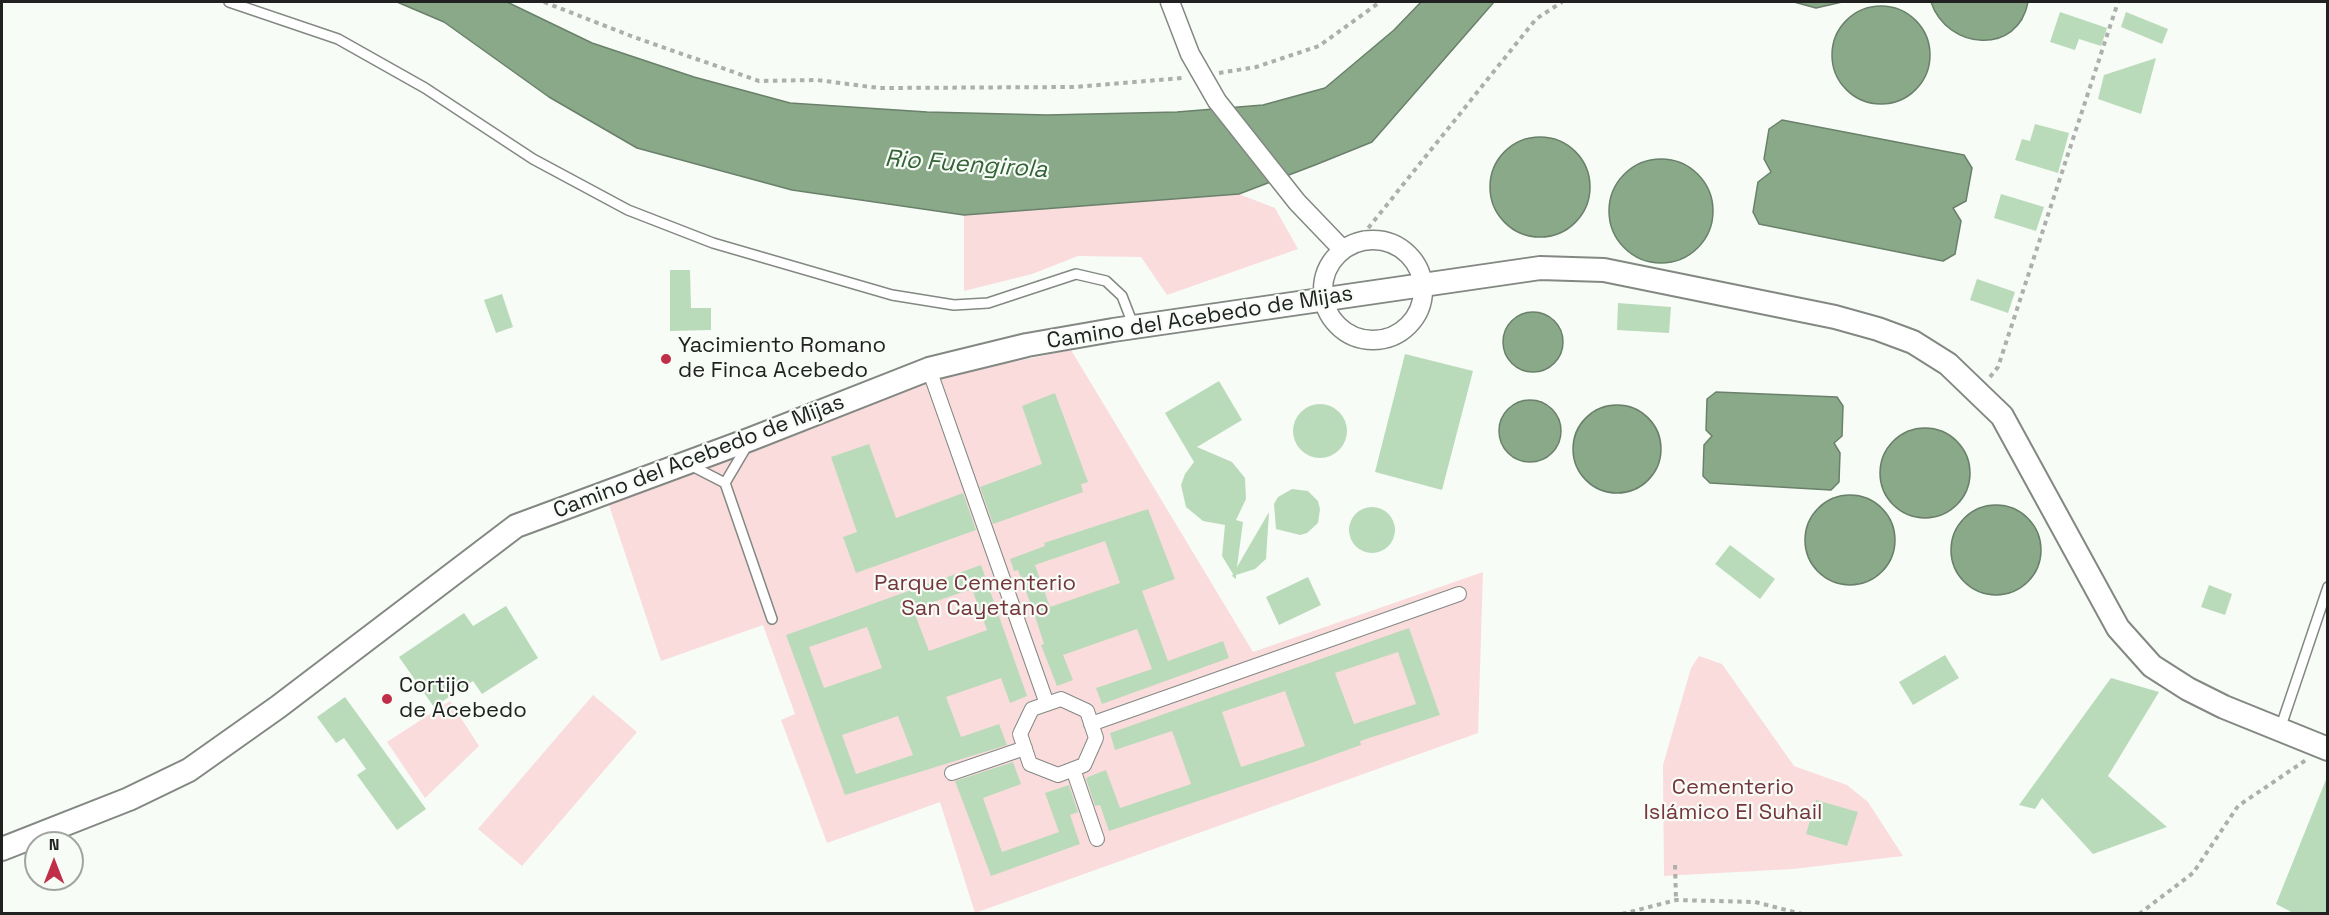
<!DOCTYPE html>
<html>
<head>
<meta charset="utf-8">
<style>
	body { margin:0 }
	#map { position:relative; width:2329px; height:915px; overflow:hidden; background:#f7fcf7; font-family:"Space Grotesk",sans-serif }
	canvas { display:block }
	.frame { position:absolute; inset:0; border:3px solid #202120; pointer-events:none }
	.north { position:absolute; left:24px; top:831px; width:60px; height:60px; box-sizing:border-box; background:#f7fcf7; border:2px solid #a1a4a1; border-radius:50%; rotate:0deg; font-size:16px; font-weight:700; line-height:24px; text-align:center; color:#202120 }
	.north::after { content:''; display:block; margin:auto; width:21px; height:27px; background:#c02f47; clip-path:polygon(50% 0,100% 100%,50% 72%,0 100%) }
</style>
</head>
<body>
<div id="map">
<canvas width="2329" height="915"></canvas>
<div class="frame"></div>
<div class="north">N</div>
</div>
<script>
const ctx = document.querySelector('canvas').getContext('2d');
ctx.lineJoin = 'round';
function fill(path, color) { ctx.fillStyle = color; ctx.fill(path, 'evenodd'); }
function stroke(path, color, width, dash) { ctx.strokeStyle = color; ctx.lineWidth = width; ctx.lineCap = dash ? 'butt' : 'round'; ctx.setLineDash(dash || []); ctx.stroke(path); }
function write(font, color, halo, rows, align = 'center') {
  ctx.font = font + ' "Space Grotesk",sans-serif'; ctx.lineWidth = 4.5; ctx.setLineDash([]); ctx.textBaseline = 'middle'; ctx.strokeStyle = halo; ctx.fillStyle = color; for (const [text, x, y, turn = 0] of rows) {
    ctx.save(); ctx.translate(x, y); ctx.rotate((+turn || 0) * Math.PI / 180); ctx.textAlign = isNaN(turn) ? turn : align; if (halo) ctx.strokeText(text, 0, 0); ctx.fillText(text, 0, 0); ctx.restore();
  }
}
const green = new Path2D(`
	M 1239,194 L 1275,208 L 1298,249 L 1167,295 L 1141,257 L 1078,256 L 1032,274 L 964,291 L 964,215 Z
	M 1071,350 L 1253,652 L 1483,572 L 1478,733 L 975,913 L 940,802 L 827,843 L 781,720 L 795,714 L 763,625 L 661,661 L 608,502 L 715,465 L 935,378 Z
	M 1699,656 L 1722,664 L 1794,766 L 1847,785 L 1868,802 L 1903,856 L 1793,869 L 1664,876 L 1663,765 L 1691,668 Z
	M 593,695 L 637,732 L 522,866 L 478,829 Z
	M 450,701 L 479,746 L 425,798 L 387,742 Z`);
const water = new Path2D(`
	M 397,2 L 507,2 L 592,43 L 694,77 L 790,103 L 927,112 L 1047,115 L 1177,112 L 1263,105 L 1325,88 L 1394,30 L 1421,2 L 1494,2 L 1372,142 L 1315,165 L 1239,194 L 964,215 L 792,190 L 637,148 L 549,97 L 444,22 Z
	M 1794,2 L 1842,2 L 1816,8 Z
	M 1931,2 L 2028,2 C 2018,56 1947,50 1931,2 Z
	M1832 55a49 49 0 1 1 98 0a49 49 0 1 1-98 0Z
	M 1782,120 L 1964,155 L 1972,168 L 1966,201 L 1953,208 L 1961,221 L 1955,254 L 1943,261 L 1759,224 L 1753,212 L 1758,182 L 1771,172 L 1764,159 L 1769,129 Z
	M1490 187a50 50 0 1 1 100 0a50 50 0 1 1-100 0Z
	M1609 211a52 52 0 1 1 104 0a52 52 0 1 1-104 0Z
	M1503 342a30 30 0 1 1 60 0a30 30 0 1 1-60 0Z
	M 1716,392 L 1837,397 L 1843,406 L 1842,436 L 1834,443 L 1840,453 L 1839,482 L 1831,490 L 1710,483 L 1703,476 L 1704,445 L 1712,436 L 1706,430 L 1707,399 Z
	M1499 431a31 31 0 1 1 62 0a31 31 0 1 1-62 0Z
	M1573 449a44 44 0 1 1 88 0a44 44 0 1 1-88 0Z
	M1880 473a45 45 0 1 1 90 0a45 45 0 1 1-90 0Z
	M1805 540a45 45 0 1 1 90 0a45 45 0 1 1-90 0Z
	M1951 550a45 45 0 1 1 90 0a45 45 0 1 1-90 0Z`);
const building = new Path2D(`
	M 2060,12 L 2107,28 L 2101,46 L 2079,39 L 2075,50 L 2050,42 Z
	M 2126,12 L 2168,29 L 2162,44 L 2121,27 Z
	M 2156,58 L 2141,114 L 2098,99 L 2104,75 Z
	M 2035,124 L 2069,133 L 2058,173 L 2015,160 L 2022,139 L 2030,141 Z
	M 2001,194 L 2044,207 L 2036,231 L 1994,218 Z
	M 670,270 L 690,270 L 691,308 L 711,308 L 711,330 L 670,331 Z
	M 1977,279 L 2015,292 L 2008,313 L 1970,300 Z
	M 502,294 L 513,327 L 496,333 L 484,300 Z
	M 1618,303 L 1671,307 L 1669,333 L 1617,330 Z
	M 1405,354 L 1473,371 L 1442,490 L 1375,472 Z
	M 1219,381 L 1242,420 L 1197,447 L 1232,462 L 1245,478 L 1246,499 L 1236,520 L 1243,522 L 1237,567 L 1269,512 L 1266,559 L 1255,569 L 1236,575 L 1236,579 L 1232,576 L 1233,574 L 1222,556 L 1225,525 L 1203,521 L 1186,507 L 1181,485 L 1185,474 L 1194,462 L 1165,413 Z
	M 1055,393 L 1088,482 L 1081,484 L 1083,492 L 993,524 L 980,487 L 1042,464 L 1022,406 Z
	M1293 431a27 27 0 1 1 54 0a27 27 0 1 1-54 0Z
	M 869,444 L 896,518 L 963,493 L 976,530 L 856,573 L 843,537 L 857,532 L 831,457 Z
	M 1292,489 L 1308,491 L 1318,501 L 1320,509 L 1318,523 L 1307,533 L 1300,535 L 1276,529 L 1274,504 L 1278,497 Z
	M1349 530a23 23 0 1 1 46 0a23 23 0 1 1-46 0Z
	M 1148,509 L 1175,579 L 1142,591 L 1168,661 L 1223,641 L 1229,658 L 1102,704 L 1096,688 L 1152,669 L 1137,629 L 1063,655 L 1073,680 L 1057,686 L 1041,645 L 1044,644 L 1034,613 L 1018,570 L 1014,571 L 1010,559 L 1045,546 L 1044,543 ZM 1105,541 L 1120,583 L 1050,607 L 1035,565 Z
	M 1730,545 L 1775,579 L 1760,599 L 1715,564 Z
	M 981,565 L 1027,696 L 1010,703 L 1001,678 L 946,697 L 961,737 L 999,724 L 1007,745 L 845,795 L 786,635 ZM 972,589 L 987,630 L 929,651 L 913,609 ZM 867,627 L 882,668 L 824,688 L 809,647 ZM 898,716 L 913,755 L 856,774 L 842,735 Z
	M 1308,577 L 1321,605 L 1279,625 L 1266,597 Z
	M 2209,585 L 2232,594 L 2225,615 L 2201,607 Z
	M 506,606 L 538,658 L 482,694 L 473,681 L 434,707 L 399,657 L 464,613 L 473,626 Z
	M 1409,628 L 1440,715 L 1360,741 L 1361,745 L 1311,763 L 1109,831 L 1100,805 L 1095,806 L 1086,779 L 1088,777 L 1106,770 L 1120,808 L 1191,784 L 1172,731 L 1115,750 L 1110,733 ZM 1398,652 L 1416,704 L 1354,724 L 1335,673 ZM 1285,691 L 1305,746 L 1241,767 L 1222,712 Z
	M 1945,655 L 1959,678 L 1913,705 L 1899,682 Z
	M 2111,678 L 2159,692 L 2108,776 L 2167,827 L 2093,854 L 2042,798 L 2035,809 L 2019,805 Z
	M 345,697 L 426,809 L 397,830 L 357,775 L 366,769 L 344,738 L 336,743 L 317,717 Z
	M 1013,762 L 1021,784 L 983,798 L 1002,852 L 1059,832 L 1045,793 L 1069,785 L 1078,812 L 1070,815 L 1080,844 L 991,876 L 955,781 Z
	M 2327,777 L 2328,914 L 2295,914 L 2276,904 Z
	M 1816,800 L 1858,812 L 1847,846 L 1806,834 Z`);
const path = new Path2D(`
	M 544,2 L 631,36 L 759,81 L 817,80 L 879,88 L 1075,87 L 1182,78
	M 1219,73 L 1256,67 L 1319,46 L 1380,2
	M 1357,242 L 1536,19 L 1562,2
	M 1990,377 L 1998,367 L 2118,2
	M 1675,865 L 1676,900
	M 1622,914 L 1676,900 L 1755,902 L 1802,914
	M 2139,914 L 2193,873 L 2238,806 L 2306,760`);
const service = new Path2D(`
	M 229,2 L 338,39 L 425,88 L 533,159 L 628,210 L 713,243 L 892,295 L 954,305 L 988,303 L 1076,274 L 1106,281 L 1122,296 L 1134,327
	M 690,465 L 725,483 L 772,619
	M 725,483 L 748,444
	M 2280,729 L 2328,587`);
const pedestrian = new Path2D(`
	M 929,369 L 1047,704
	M 1061,699 L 1087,711 L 1096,738 L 1084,765 L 1058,775 L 1030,764 L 1020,734 L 1032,709 Z
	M 1091,724 L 1459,594
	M 1073,769 L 1097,839
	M 952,773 L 1025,748`);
const minor = new Path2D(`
	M 1170,2 L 1190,54 L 1217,101 L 1297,202 L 1343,250
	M1323 290a50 50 0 1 1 100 0a50 50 0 1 1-100 0Z`);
const tertiary = new Path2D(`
	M 2,849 L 129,799 L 189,770 L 278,707 L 516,526 L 751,439 L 929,369 L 1027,345 L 1113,330 L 1540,268 L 1604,270 L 1835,317 L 1878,329 L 1913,342 L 1948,364 L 2002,416 L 2118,628 L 2152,666 L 2188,689 L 2224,707 L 2328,749`);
const markers = [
	[666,359,6,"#c02f47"],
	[387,699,6,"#c02f47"]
];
const streetNames = [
	["Camino del Acebedo de Mijas",1200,318,-9],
	["Camino del Acebedo de Mijas",699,457,-21]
];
const poiNames = [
	["Yacimiento Romano",678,346],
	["de Finca Acebedo",678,371],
	["Cortijo",399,686],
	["de Acebedo",399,711]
];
const parkNames = [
	["Parque Cementerio",975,584],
	["San Cayetano",975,609],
	["Cementerio",1733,788],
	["Islámico El Suhail",1733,813]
];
const waterNames = [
	["Rio Fuengirola",966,165,4]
];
fill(green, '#fadcdd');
fill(water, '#89a989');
stroke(water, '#6a806a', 1.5);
fill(building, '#badbba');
stroke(service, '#838883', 12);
stroke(pedestrian, '#838883', 16);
stroke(minor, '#838883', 21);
stroke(tertiary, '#838883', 26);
stroke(path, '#acafac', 4, [4.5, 4.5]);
stroke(service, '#fff', 9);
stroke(pedestrian, '#fff', 14);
stroke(minor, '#fff', 18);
stroke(tertiary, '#fff', 22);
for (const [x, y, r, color] of markers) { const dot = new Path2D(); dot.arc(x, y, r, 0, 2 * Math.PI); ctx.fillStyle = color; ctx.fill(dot); stroke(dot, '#f7fcf7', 2); }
write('22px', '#202120', '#f7fcf7', streetNames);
write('22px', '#202120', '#f7fcf7', poiNames, 'left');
write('22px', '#74363b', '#f7fcf7', parkNames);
write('italic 24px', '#336236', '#f7fcf7', waterNames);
</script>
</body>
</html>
